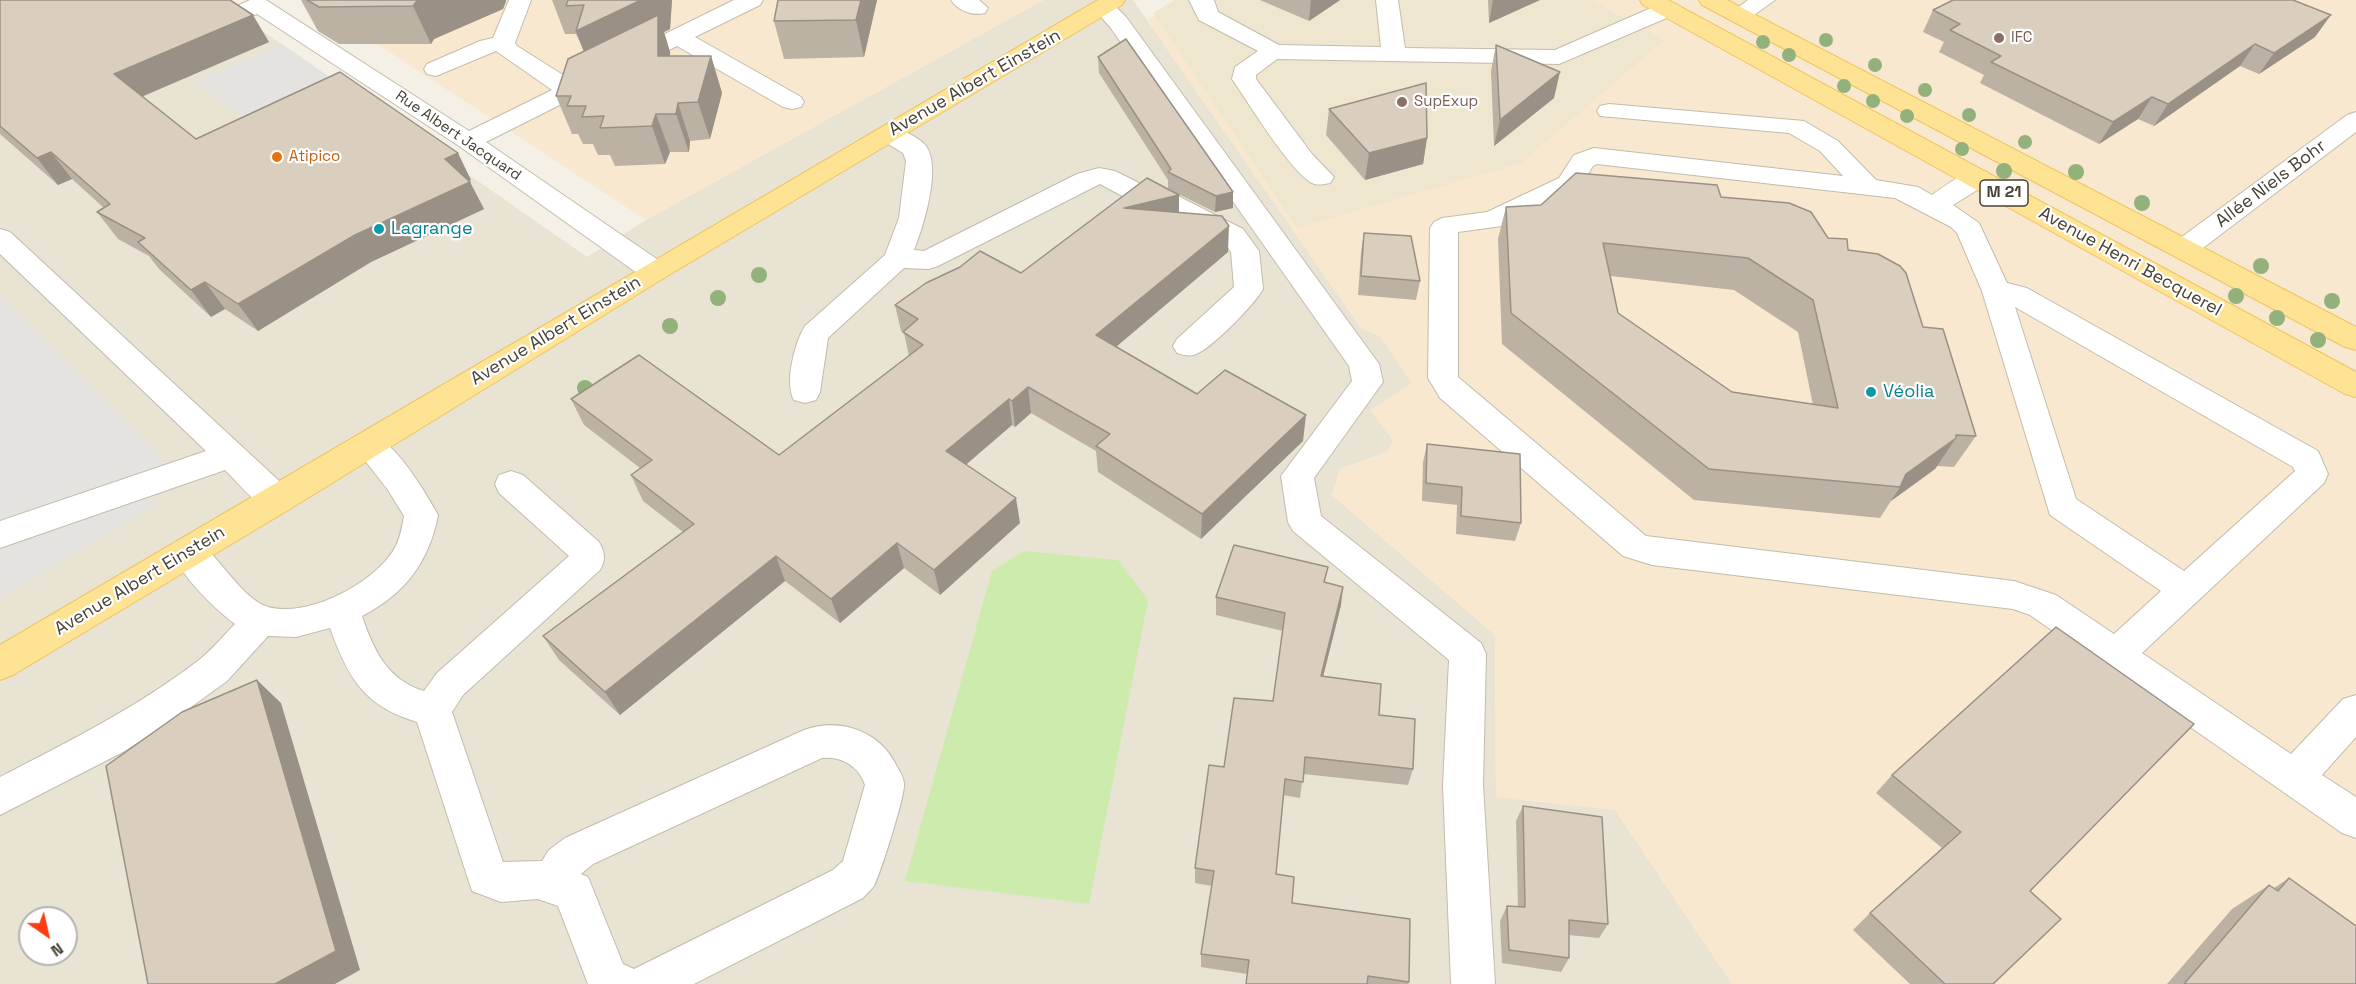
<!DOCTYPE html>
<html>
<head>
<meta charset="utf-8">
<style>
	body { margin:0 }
	#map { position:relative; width:2356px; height:984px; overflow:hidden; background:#f4f0e6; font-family:"Space Grotesk",sans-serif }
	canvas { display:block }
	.north { position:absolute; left:18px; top:906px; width:60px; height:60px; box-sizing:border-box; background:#fff; border:2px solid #b6b3ae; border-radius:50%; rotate:146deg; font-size:16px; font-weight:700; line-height:24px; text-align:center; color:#484135 }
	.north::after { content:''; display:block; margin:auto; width:21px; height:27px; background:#ff3c13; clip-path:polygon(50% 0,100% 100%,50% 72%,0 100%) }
</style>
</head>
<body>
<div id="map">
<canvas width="2356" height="984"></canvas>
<div class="north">N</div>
</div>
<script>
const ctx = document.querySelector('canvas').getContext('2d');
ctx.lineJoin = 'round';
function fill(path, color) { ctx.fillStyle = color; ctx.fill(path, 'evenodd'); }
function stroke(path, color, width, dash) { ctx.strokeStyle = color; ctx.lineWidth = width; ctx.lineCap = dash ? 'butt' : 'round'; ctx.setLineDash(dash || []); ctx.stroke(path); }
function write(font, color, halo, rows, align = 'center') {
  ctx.font = font + ' "Space Grotesk",sans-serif'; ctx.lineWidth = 4.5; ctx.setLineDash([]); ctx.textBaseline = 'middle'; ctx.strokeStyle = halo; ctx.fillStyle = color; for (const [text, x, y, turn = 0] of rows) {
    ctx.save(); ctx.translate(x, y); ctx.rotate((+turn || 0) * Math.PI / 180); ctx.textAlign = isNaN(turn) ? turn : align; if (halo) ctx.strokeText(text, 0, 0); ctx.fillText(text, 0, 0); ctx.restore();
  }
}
const residential = new Path2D(`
	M 0,0 L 218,0 L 587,257 L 646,220 L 1043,0 L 1133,0 L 1361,328 L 1380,336 L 1412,383 L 1393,441 L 1387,452 L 1340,469 L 1332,495 L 1495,635 L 1496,797 L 1615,810 L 1732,984 L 0,984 ZM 30,918 L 66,918 L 66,954 L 30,954 Z`);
const commercial = new Path2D(`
	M 310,0 L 1043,0 L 646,220 Z
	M 1182,0 L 2356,0 L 2356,984 L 1732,984 L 1615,810 L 1496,797 L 1495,635 L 1332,495 L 1340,469 L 1387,452 L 1393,441 L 1370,410 L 1412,383 L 1380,336 L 1361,328 L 1147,20 Z`);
const education = new Path2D(`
	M 1175,0 L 1591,0 L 1664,40 L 1521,163 L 1297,228 L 1153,13 Z`);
const green = new Path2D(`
	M 1024,551 L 1118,560 L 1148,600 L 1089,904 L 905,881 L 992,571 Z`);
const parking = new Path2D(`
	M 282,44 L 356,95 L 269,136 L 196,82 Z
	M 0,297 L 173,469 L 143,488 L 158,503 L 0,597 Z`);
const minor = new Path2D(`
	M 250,0 L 266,0 L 469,131 L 552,90 L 496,51 L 436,76 L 427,74 L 424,69 L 427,64 L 480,41 L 493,38 L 509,0 L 531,0 L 515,43 L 517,46 L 571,80 L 734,0 L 763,0 L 760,5 L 695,37 L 801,97 L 804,102 L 801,107 L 792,109 L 783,107 L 677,46 L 486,142 L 664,264 L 668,271 L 664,278 L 654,280 L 644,278 L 459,146 L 257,14 L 238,21 L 230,19 L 227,14 L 230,9 Z
	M 951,0 L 979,0 L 988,8 L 985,13 C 973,16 958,11 951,0 Z
	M 1103,0 L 1111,2 L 1126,17 L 1379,364 L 1383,382 L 1314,478 L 1321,516 L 1481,643 L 1486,654 L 1483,785 L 1495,984 L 1451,984 L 1443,785 L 1449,660 L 1293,531 L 1288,522 L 1281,476 L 1352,381 L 1349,366 L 1110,27 L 1092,7 L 1095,2 Z
	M 1189,0 L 1214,0 L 1218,12 L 1279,45 L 1381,47 L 1376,0 L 1398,0 L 1405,48 L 1555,50 L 1660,4 L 1676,4 L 1679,9 L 1676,14 L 1559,64 L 1277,59 L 1256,75 L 1256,79 L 1312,154 L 1334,177 L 1330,183 C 1324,184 1318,186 1312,183 C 1290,171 1248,102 1232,79 L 1235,67 L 1258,51 L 1199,20 Z
	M 1748,0 L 1775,0 L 1747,20 L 1731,20 L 1728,15 Z
	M 1609,104 L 1804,121 L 1838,141 L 1876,180 L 1918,187 L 1932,195 C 1949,184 1967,167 1987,172 L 1991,178 L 1987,184 L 1953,205 L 1979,223 L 2007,283 L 2027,288 L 2318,451 L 2328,474 L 2324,483 L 2142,653 L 2291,754 L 2343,699 L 2356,695 L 2356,737 L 2322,775 L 2356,797 L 2356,838 L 2342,833 L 2030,615 L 2013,609 L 1652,565 L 1623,556 L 1440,398 L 1428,378 L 1430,228 L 1434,222 L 1442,218 L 1487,212 L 1559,178 L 1574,155 L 1594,148 L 1843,176 L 1820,151 L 1789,133 L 1600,116 L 1597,111 L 1600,106 ZM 1597,164 L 1895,198 L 1951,227 L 1957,233 L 1982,291 L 2050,515 L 2161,591 L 2114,634 L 2056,595 L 2014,581 L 1646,536 L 1458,377 L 1458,232 L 1502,226 L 1544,207 L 1578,190 L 1593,166 ZM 2015,307 L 2293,467 L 2295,471 L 2184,571 L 2076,499 Z
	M 2356,112 L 2356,132 L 2195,254 L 2185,257 L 2175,254 L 2171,248 L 2175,242 L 2347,115 Z
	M 889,126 C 900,129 919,137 926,146 C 942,168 923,227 914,250 L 924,251 L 1077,174 L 1099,168 L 1115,171 L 1141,184 L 1162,188 L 1243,229 L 1259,251 L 1263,289 C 1254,305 1212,348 1196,354 C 1189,357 1184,355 1177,353 L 1173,346 L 1177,339 L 1234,287 L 1231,252 L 1223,241 L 1147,202 L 1126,198 L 1100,184 L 938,266 L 928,269 L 904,268 L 828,338 L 820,392 L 816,400 L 805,403 L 794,400 C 784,383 795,342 805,326 L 885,255 L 899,218 L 906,161 L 903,153 L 880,139 L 876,134 L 880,129 Z
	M 0,229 L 10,232 L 290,491 L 295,500 L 290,509 C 263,518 243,487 225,470 L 0,548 L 0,521 L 206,451 L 0,254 Z
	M 369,433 C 396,442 424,490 438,515 C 429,562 405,594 362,616 C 373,649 387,680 424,691 L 437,673 L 569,556 L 499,493 L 495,484 L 499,475 L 511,471 L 523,475 L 599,542 C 605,553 606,559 600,570 L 463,695 L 452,712 L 503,862 L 542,861 L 549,850 L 565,838 L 804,730 C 840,717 881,731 897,767 C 900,772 904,778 904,784 C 905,796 881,872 874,886 L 863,898 L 694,984 L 588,984 L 558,906 L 538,899 L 501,902 L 472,891 L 417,722 C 364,706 348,678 330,628 L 296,637 L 268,636 L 227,681 L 180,715 L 123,752 L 0,815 L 0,777 C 68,742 138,707 199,660 C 212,650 223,636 235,624 C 211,606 185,579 171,552 L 176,542 C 180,541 185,538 189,539 C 211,540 238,598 268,607 C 308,618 372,584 393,551 C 400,541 402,527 404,516 L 388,490 L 353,445 L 358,437 ZM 822,758 C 841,756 859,766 865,785 L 843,861 L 833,870 L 634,969 L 623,964 L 588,877 L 581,874 L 593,864 Z`);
const major = new Path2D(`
	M 1098,0 L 1125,0 L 1122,5 L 664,278 L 290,509 L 13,675 L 0,680 L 0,645 Z
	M 1640,0 L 1668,0 L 2356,372 L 2356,397 L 2345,394 L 1643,5 Z
	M 1699,0 L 1727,0 L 2356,327 L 2356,350 L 2345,347 L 1702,5 Z`);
const trees = [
	[1826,40,7],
	[1763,42,7],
	[1789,55,7],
	[1875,65,7],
	[1844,86,7],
	[1925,90,7],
	[1873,101,7],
	[1969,115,7],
	[1907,116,7],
	[2025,142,7],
	[1962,149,7],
	[2004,171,8],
	[2076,172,8],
	[2142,203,8],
	[2261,266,8],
	[759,275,8],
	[2236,296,8],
	[718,298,8],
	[2332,301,8],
	[2277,318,8],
	[670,326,8],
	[2318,340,8],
	[585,388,8]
];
const wall = new Path2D(`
	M 0,0 L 269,42 L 142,96 L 196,139 L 471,180 L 469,181 L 484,209 L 371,262 L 258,331 L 225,309 L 211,317 L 159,269 L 149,256 L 118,239 L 97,212 L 104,208 L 72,179 L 58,185 L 0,134 Z
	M 301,0 L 506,0 L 506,1 L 503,9 L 434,39 L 431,44 L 339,44 L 318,31 Z
	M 552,0 L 672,0 L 670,29 L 664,32 L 670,52 L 670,56 L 711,56 L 722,93 L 710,139 L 690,141 L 689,152 L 670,152 L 665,164 L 615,166 L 610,155 L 598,155 L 593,144 L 583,144 L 578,134 L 572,134 L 556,96 L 584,51 L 576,34 L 565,34 Z
	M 778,0 L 877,0 L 864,57 L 784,59 L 774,21 Z
	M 1260,0 L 1340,0 L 1309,21 Z
	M 1488,0 L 1540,0 L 1489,23 Z
	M 1933,10 L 2315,37 L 2259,74 L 2240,66 L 2154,126 L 2138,119 L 2099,144 L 1980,83 L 1984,75 L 1939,52 L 1944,42 L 1923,32 Z
	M 1496,45 L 1554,98 L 1494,146 L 1491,71 Z
	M 1098,57 L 1233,208 L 1215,212 L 1168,189 L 1168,180 L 1099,73 Z
	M 1329,109 L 1427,138 L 1423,164 L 1365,180 L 1326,135 Z
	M 1179,195 L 1179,213 L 1228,252 L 1116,347 L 1197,394 L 1303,441 L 1201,539 L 1098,472 L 1096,451 L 1031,413 L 1015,427 L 1012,425 L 966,465 L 1020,523 L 940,595 L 904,568 L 840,623 L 785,581 L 620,715 L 559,660 L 543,636 L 683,532 L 643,501 L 631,475 L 640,468 L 584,425 L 571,399 L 779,455 L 909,356 L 904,333 L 901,331 L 895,305 L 1021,273 Z
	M 1721,197 L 1828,238 L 1848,250 L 1923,327 L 1976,436 L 1954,467 L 1937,466 L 1935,469 L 1891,501 L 1880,518 L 1694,500 L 1502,344 L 1498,239 L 1506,207 ZM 1611,276 L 1734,290 L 1798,332 L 1813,405 L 1732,392 L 1618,313 Z
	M 1364,233 L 1420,281 L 1416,300 L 1358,295 L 1361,252 Z
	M 1427,444 L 1521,523 L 1515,541 L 1456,534 L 1457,505 L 1422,501 L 1423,462 Z
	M 1326,582 L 1341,605 L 1323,676 L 1379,715 L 1413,769 L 1408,785 L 1303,774 L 1300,798 L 1283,795 L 1276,874 L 1292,903 L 1409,982 L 1408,984 L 1246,984 L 1247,974 L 1201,967 L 1201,954 L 1212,886 L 1195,883 L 1195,868 L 1224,767 L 1273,701 L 1283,631 L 1216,615 L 1216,597 Z
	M 2056,627 L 2030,891 L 1993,984 L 1910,984 L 1853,930 L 1870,913 L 1942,848 L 1876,793 L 1892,775 Z
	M 1523,806 L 1608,924 L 1599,938 L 1569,935 L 1569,958 L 1561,972 L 1502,963 L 1500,921 L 1507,906 L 1518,907 L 1516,821 Z
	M 2289,878 L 2356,984 L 2167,984 L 2232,909 L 2269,885 L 2274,888 Z`);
const shadedWall = new Path2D(`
	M 420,0 L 506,0 L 506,1 L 503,9 L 434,39 L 431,44 L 413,6 L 416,2 Z
	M 641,0 L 672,0 L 670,29 L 664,32 L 670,52 L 671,94 L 590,68 L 576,31 Z
	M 861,0 L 877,0 L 864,57 L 856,20 Z
	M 1311,0 L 1340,0 L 1309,21 Z
	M 1493,0 L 1540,0 L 1489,23 Z
	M 253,15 L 269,42 L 132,101 L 114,74 Z
	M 2331,15 L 2315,37 L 2259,74 L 2274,53 Z
	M 2255,44 L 2240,66 L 2154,126 L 2168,104 Z
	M 711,56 L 722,93 L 710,139 L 698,102 Z
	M 1560,72 L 1554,98 L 1494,146 L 1500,120 Z
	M 2152,97 L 2138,119 L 2099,144 L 2113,122 Z
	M 678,103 L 690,141 L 689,152 L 676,114 Z
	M 656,114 L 670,152 L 665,164 L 652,126 Z
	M 1427,138 L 1423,164 L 1365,180 L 1369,153 Z
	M 51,152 L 72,179 L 58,185 L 37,158 Z
	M 458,153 L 471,180 L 458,186 L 445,159 Z
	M 470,182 L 484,209 L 371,262 L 258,331 L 238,304 L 355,235 Z
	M 1233,192 L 1233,208 L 1215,212 L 1216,196 Z
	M 1179,195 L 1179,221 L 1124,208 Z
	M 1229,226 L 1228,252 L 1098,362 L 1096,335 Z
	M 205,282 L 225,309 L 211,317 L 191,290 Z
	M 1028,387 L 1031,413 L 1015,427 L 1012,401 Z
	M 1009,399 L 1012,425 L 951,477 L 946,451 Z
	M 1306,415 L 1303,441 L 1201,539 L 1202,514 Z
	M 1956,438 L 1935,469 L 1891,501 L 1900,487 L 1906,474 Z
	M 1016,498 L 1020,523 L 940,595 L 934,570 Z
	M 897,543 L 904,568 L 840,623 L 831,599 Z
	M 776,556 L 785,581 L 620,715 L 605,692 Z
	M 1343,587 L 1341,605 L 1319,693 L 1321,676 Z
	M 257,680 L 281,703 L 360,970 L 335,984 L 275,984 Z`);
const building = new Path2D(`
	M 0,0 L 230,0 L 253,15 L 114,74 L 196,139 L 340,72 L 458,153 L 445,159 L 470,182 L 355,235 L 238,304 L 205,282 L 191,290 L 138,242 L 145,238 L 97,212 L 110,204 L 51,152 L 37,158 L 0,126 Z
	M 307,0 L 420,0 L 416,2 L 413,6 L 319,7 Z
	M 568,0 L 641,0 L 576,31 L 584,5 L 566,6 Z
	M 778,0 L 861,0 L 856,20 L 774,21 Z
	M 1953,0 L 2293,0 L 2331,15 L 2274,53 L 2255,44 L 2168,104 L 2152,97 L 2113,122 L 1991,62 L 2001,56 L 1950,30 L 1960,24 L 1933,10 Z
	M 658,15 L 658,56 L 711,56 L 698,102 L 678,103 L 676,114 L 656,114 L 652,126 L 600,128 L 604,116 L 582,117 L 586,106 L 567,106 L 571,96 L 556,96 L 568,59 Z
	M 1126,39 L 1233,192 L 1216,196 L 1168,172 L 1171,169 L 1098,57 Z
	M 1496,45 L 1560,72 L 1500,120 Z
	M 1426,83 L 1427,138 L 1369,153 L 1329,109 Z
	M 1576,173 L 1717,185 L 1721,197 L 1789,203 L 1811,212 L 1828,238 L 1847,239 L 1848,250 L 1878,254 L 1900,266 L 1906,273 L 1923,327 L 1943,329 L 1976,436 L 1956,435 L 1956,438 L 1906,474 L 1900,487 L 1709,469 L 1511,313 L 1506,207 L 1541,205 ZM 1603,243 L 1748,258 L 1813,300 L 1838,408 L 1732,392 L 1618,313 Z
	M 1147,178 L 1179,195 L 1124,208 L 1222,216 L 1229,226 L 1096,335 L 1197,394 L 1225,370 L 1306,415 L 1202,514 L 1096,446 L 1110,434 L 1028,387 L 1012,401 L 1009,399 L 946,451 L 1016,498 L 934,570 L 897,543 L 831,599 L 776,556 L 605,692 L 543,636 L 694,524 L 631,475 L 652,460 L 571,399 L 639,355 L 779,455 L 923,345 L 903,332 L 918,319 L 895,305 L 926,283 L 960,267 L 980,251 L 1021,273 Z
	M 1364,233 L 1411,236 L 1420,281 L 1361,276 Z
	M 1427,444 L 1520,454 L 1521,523 L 1461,516 L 1462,487 L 1426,483 Z
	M 1234,545 L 1328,567 L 1324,582 L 1343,587 L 1321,676 L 1381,684 L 1379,715 L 1415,719 L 1413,769 L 1305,757 L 1303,782 L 1285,779 L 1276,874 L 1294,877 L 1292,903 L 1410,919 L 1409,982 L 1368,976 L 1367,984 L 1246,984 L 1249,960 L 1201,954 L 1214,871 L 1195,868 L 1209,765 L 1224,767 L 1234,698 L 1273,701 L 1285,613 L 1216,597 Z
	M 2056,627 L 2194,724 L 2030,891 L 2061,919 L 1993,984 L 1945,984 L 1870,913 L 1961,832 L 1892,775 Z
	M 257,680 L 336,951 L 275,984 L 148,984 L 106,766 L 182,712 Z
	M 1523,806 L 1602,817 L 1608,924 L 1569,920 L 1569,958 L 1509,950 L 1507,906 L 1525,907 Z
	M 2289,878 L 2356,926 L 2356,984 L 2184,984 L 2269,885 L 2278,891 Z`);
const markers = [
	[1999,38,6,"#8d6e63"],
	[1402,102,6,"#8d6e63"],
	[277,157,6,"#e8710a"],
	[379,229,6,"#0f9aa8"],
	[1871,392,6,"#0f9aa8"]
];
const farEducationnames = [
	["IFC",2011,38],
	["SupExup",1414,102]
];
const farStreetnames = [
	["Rue Albert Jacquard",458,136,34]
];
const farFoodnames = [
	["Atipico",289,157]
];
const shields = [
	[2004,193,48]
];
const shieldNames = [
	["M 21",2004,193]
];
const streetNames = [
	["Avenue Albert Einstein",975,83,-30],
	["Allée Niels Bohr",2271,184,-37],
	["Avenue Henri Becquerel",2130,262,29],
	["Avenue Albert Einstein",556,331,-31],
	["Avenue Albert Einstein",140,581,-31]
];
const cultureNames = [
	["Lagrange",391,229],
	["Véolia",1883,392]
];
fill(residential, '#e9e3d4');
fill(commercial, '#f8e8d0');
fill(education, '#eee6cf');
fill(green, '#cdebac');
fill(parking, '#e5e3df');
stroke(minor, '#c3bcab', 2);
stroke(major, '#ecc45d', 2);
fill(minor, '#fff');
fill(major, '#ffe395');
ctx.fillStyle = '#93b17b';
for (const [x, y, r] of trees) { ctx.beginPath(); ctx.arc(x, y, r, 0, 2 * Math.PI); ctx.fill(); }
fill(wall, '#bbb2a3');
fill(shadedWall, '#999185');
fill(building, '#dacfbe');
stroke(building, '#999185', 1.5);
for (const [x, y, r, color] of markers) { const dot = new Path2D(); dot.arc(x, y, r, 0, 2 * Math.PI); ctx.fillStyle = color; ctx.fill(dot); stroke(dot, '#fff', 2); }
write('15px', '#785e54', '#fff', farEducationnames, 'left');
write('15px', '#484135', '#fff', farStreetnames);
write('15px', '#c56008', '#fff', farFoodnames, 'left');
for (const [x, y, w] of shields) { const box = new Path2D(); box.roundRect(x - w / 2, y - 13, w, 26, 4.5); ctx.fillStyle = '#fff'; ctx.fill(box); stroke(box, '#484135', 1.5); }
write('bold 16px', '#484135', null, shieldNames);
write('18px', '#484135', '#fff', streetNames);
write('18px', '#0d838f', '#fff', cultureNames, 'left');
</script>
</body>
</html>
